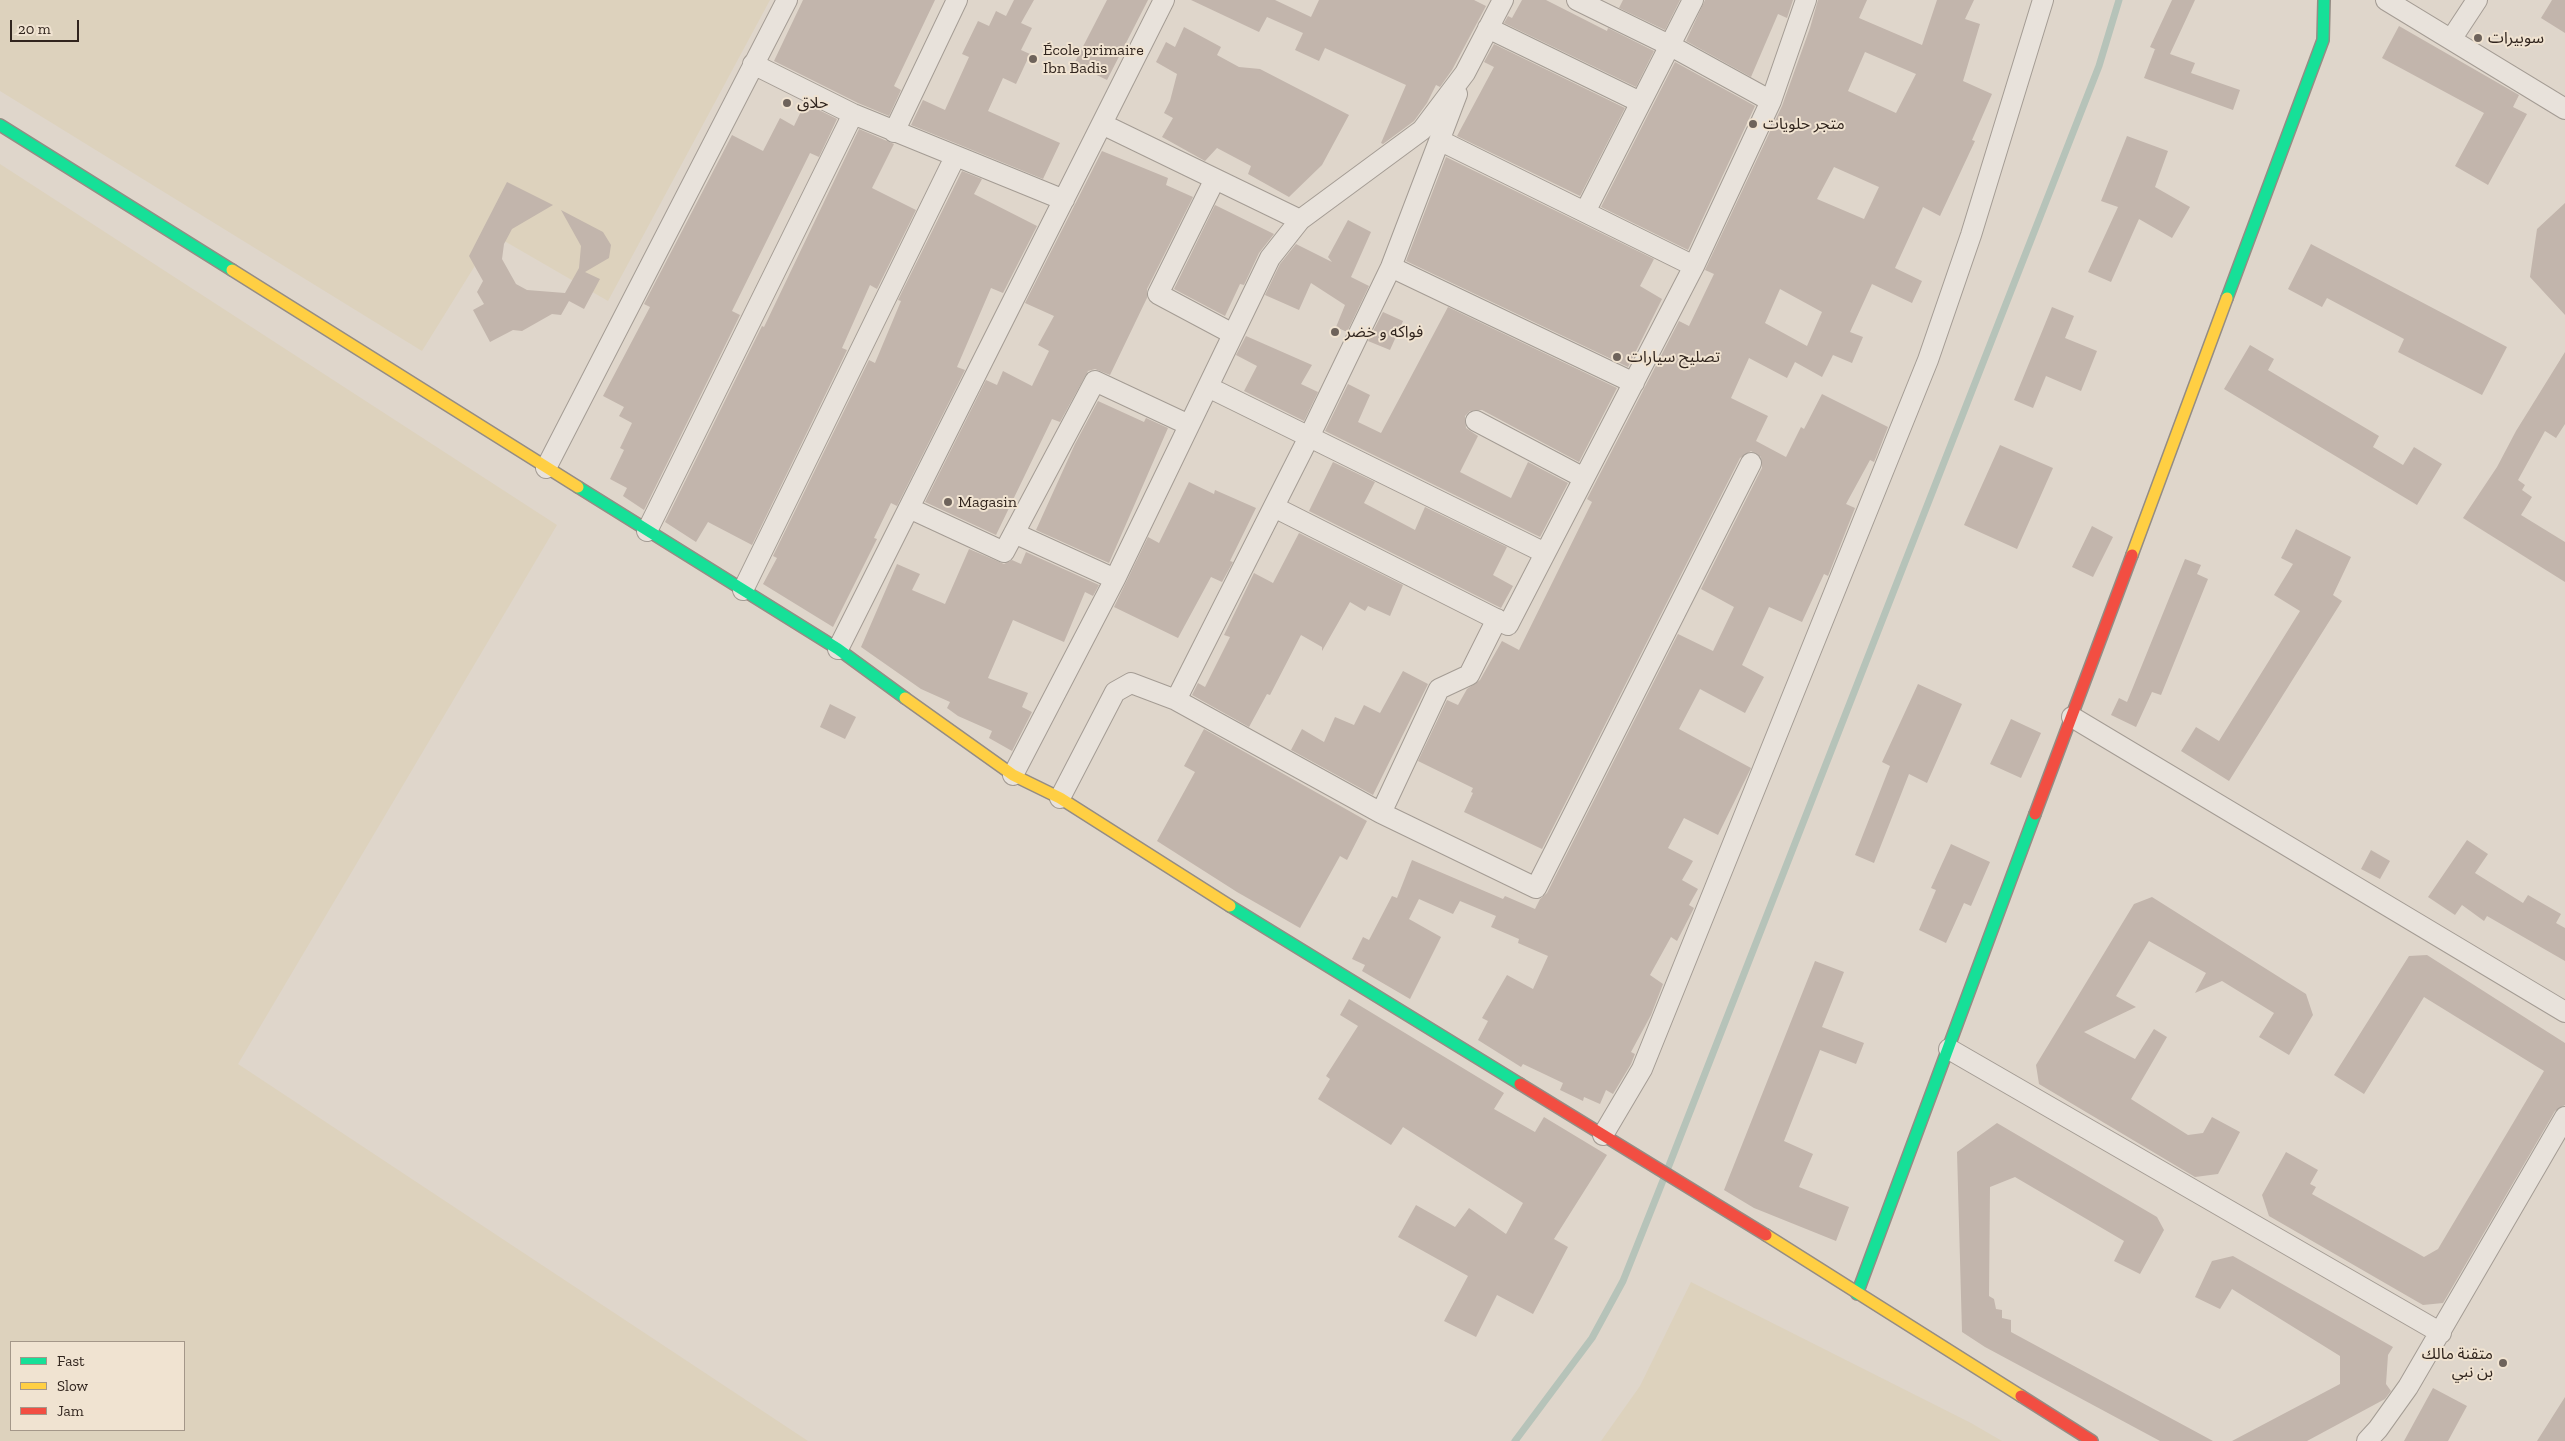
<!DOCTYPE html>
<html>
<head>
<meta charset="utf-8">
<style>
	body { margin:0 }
	#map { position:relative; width:2565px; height:1441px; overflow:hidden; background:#dfd6cb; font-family:"Zilla Slab",serif }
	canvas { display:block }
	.legend { position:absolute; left:10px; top:1341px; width:175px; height:90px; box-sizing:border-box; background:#f0e3d1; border:1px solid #a49789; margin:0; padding:6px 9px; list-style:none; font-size:15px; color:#31251e }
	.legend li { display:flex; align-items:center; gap:10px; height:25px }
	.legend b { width:25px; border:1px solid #a49789 }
	.scale { position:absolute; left:10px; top:20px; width:69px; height:22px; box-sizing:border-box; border:2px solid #31251e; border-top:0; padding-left:6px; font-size:15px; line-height:18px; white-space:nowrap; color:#31251e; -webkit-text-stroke:4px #f0e3d1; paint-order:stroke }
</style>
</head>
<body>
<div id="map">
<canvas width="2565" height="1441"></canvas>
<ul class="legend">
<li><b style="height:6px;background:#16e098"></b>Fast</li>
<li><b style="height:6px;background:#ffcf43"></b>Slow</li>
<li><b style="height:6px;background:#f24e42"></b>Jam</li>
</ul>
<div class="scale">20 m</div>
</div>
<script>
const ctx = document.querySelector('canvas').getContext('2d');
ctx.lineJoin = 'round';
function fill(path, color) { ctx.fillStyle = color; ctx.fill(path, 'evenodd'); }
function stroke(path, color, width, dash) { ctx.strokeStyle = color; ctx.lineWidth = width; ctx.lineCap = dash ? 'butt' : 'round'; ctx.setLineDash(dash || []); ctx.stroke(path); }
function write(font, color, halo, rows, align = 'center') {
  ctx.font = font + ' "Zilla Slab","Noto Sans Arabic",serif'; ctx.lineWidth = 4; ctx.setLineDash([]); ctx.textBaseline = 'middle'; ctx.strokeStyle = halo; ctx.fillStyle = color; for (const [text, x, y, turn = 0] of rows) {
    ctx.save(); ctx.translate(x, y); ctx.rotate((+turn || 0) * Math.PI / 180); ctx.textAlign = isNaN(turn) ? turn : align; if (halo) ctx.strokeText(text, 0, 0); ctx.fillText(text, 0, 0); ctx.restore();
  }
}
const farmland = new Path2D(`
	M 0,0 L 770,0 L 608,301 L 494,235 L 422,351 L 0,91 Z
	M 0,164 L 557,525 L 238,1064 L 808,1441 L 0,1441 ZM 11,1342 L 184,1342 L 184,1430 L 11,1430 Z
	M 1691,1282 L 1971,1423 L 2002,1441 L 1601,1441 L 1640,1386 Z`);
const stream = new Path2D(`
	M 1668,1168 L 2099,66 L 2119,0
	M 1515,1441 L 1592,1338 L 1623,1281 L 1664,1178`);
const building = new Path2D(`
	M 803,0 L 935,0 L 894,86 L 901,90 L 889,116 L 858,103 L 774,61 Z
	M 1014,0 L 1034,0 L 1021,23 L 1032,28 L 1021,50 L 1030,54 L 1016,84 L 1003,78 L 988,111 L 1060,143 L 1043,179 L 911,125 L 923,100 L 945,110 L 969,57 L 962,54 L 978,21 L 989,26 L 996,11 L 1006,16 Z
	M 1107,0 L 1148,0 L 1107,80 L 1074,64 Z
	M 1191,0 L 1275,0 L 1311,17 L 1319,0 L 1474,0 L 1486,6 L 1452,70 L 1440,87 L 1436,85 L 1427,103 L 1414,121 L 1383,144 L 1381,143 L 1406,85 L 1325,48 L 1319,61 L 1295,50 L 1303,33 L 1267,17 L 1259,32 Z
	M 1522,0 L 1546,0 L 1607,31 L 1608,28 L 1654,51 L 1636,87 L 1504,23 L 1508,16 L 1512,18 Z
	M 1623,0 L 1680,0 L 1665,30 L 1619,8 Z
	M 1705,0 L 1793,0 L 1787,18 L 1778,14 L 1751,77 L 1686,41 Z
	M 1818,0 L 1867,0 L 1859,18 L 1922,45 L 1937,0 L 1974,0 L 1965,19 L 1980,24 L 1963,81 L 1992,94 L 1972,140 L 1975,141 L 1940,216 L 1923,207 L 1895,268 L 1922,281 L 1912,303 L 1872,284 L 1850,332 L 1863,337 L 1852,363 L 1833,355 L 1822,377 L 1795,362 L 1787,378 L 1749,358 L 1731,398 L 1768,416 L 1756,441 L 1786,457 L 1801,427 L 1804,429 L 1822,394 L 1888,427 L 1874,462 L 1870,460 L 1846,504 L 1855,508 L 1828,576 L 1824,574 L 1802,622 L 1769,607 L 1742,665 L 1764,677 L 1745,713 L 1700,689 L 1679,729 L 1751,768 L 1718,835 L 1684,818 L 1668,848 L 1693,861 L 1682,880 L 1698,889 L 1689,905 L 1694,908 L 1677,941 L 1671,937 L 1650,975 L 1663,984 L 1651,1015 L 1631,1052 L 1635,1054 L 1631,1064 L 1613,1094 L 1606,1090 L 1600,1104 L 1584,1097 L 1583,1101 L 1560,1090 L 1563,1083 L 1523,1064 L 1521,1067 L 1478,1040 L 1488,1021 L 1482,1018 L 1507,975 L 1533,989 L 1548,956 L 1518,943 L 1519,939 L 1491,927 L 1496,916 L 1460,901 L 1453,914 L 1419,899 L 1409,919 L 1441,937 L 1410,999 L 1362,971 L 1365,965 L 1352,959 L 1363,937 L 1369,940 L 1392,896 L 1397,898 L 1412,860 L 1503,899 L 1505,896 L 1535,909 L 1540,899 L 1547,893 L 1678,634 L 1713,651 L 1734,607 L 1701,589 L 1762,468 L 1761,457 L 1751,451 L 1740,458 L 1542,849 L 1464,812 L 1473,793 L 1471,792 L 1473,788 L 1418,761 L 1447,700 L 1458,705 L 1467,689 L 1480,680 L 1502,641 L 1519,650 L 1592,502 L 1587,499 L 1679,321 L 1689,326 L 1714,274 L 1705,270 L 1782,106 L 1810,28 ZM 1865,52 L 1916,74 L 1896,113 L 1848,91 ZM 1834,167 L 1879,187 L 1864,219 L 1817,199 ZM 1780,289 L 1822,312 L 1807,346 L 1765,323 Z
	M 2172,0 L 2195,0 L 2170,54 L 2195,63 L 2191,73 L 2240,90 L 2233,110 L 2144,78 L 2155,49 L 2157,50 L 2150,47 Z
	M 2552,0 L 2565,0 L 2565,33 L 2541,18 Z
	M 2399,26 L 2519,95 L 2513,107 L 2527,114 L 2488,185 L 2455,166 L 2484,113 L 2382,58 Z
	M 1184,27 L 1221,47 L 1217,55 L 1239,67 L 1260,69 L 1349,115 L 1322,165 L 1289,197 L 1248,174 L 1251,166 L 1217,148 L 1205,161 L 1162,137 L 1173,118 L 1164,113 L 1170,101 L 1177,74 L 1156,62 L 1166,42 L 1175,47 Z
	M 1494,44 L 1625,108 L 1580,196 L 1457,136 L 1494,67 L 1484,62 Z
	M 1675,62 L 1755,106 L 1688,250 L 1601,207 Z
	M 805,103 L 837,119 L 819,157 L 810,153 L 732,311 L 740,315 L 644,510 L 623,496 L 627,488 L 610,479 L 624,450 L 620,448 L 632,423 L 619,416 L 624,407 L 603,396 L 650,307 L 644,304 L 732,135 L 763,151 L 780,118 L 794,126 Z
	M 859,129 L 894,144 L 872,188 L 916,210 L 877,289 L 870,285 L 842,348 L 847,350 L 752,545 L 708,522 L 696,542 L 665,522 L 762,326 L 764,327 Z
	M 2127,136 L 2168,151 L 2155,187 L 2190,207 L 2172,238 L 2139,219 L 2111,282 L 2088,272 L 2118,207 L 2101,201 Z
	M 1102,151 L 1168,178 L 1166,185 L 1193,197 L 1147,289 L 1147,298 L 1110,375 L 1095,369 L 1088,371 L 1060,422 L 1052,419 L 996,535 L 925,502 L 986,380 L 997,385 L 1003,371 L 1032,386 L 1049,351 L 1038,345 L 1054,316 L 1025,303 Z
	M 1446,157 L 1654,259 L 1640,286 L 1662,299 L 1628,367 L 1406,261 Z
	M 962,171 L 982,179 L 974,194 L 1037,226 L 1003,293 L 991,288 L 957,367 L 965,370 L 897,506 L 891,503 L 874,538 L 877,539 L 833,627 L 763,584 L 777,558 L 773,556 L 869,360 L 875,363 L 901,301 L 898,300 Z
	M 507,182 L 553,205 L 512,229 L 504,244 L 502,259 L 516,284 L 527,290 L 565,293 L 579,268 L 581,246 L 561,210 L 603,232 L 611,245 L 609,258 L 585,272 L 600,279 L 584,309 L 569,301 L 561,315 L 552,314 L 522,331 L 513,330 L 490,342 L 473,310 L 484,304 L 477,292 L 483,281 L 469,256 Z
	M 2565,203 L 2565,315 L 2530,277 L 2537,229 Z
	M 1215,205 L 1274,234 L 1259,253 L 1244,285 L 1240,284 L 1225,316 L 1174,289 Z
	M 1348,220 L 1371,232 L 1351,277 L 1369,286 L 1347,332 L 1336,327 L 1345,305 L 1311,283 L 1299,310 L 1265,295 L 1280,264 L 1296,244 L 1332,262 L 1328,257 Z
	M 2311,244 L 2507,347 L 2482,395 L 2398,352 L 2404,339 L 2327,298 L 2322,307 L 2288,289 Z
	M 1448,307 L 1617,388 L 1579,462 L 1482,410 L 1470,411 L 1465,416 L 1466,428 L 1478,436 L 1460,472 L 1511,498 L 1528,462 L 1568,483 L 1540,537 L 1325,431 L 1348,384 L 1370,395 L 1358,422 L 1381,433 Z
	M 2052,307 L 2074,316 L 2065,338 L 2097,351 L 2081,391 L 2046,376 L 2033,408 L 2014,400 Z
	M 1383,312 L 1403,321 L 1390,350 L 1368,341 Z
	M 1246,336 L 1312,365 L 1301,384 L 1318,392 L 1304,421 L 1244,391 L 1257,366 L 1236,355 Z
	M 2250,345 L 2274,359 L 2268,370 L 2379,436 L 2373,447 L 2403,465 L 2414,447 L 2442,464 L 2417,505 L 2224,389 Z
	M 2565,352 L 2565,424 L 2556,438 L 2545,431 L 2518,480 L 2525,485 L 2522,490 L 2532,497 L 2521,515 L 2565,542 L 2565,582 L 2463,518 L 2497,467 L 2516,431 Z
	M 1098,401 L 1144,422 L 1146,418 L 1168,428 L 1109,563 L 1036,530 L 1075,444 Z
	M 2000,445 L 2053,468 L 2017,549 L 1964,525 Z
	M 1333,462 L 1375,482 L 1364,503 L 1415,530 L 1425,507 L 1507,547 L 1493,575 L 1513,586 L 1501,608 L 1309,511 Z
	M 1189,482 L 1214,494 L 1215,490 L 1256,508 L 1230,561 L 1233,562 L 1222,582 L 1211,577 L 1178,638 L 1114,607 L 1148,537 L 1159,543 Z
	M 2092,526 L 2113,537 L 2093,577 L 2072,567 Z
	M 2296,529 L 2351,557 L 2333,595 L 2342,601 L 2229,781 L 2181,751 L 2196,727 L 2219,741 L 2300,611 L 2274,595 L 2293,564 L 2281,558 Z
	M 1299,533 L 1403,585 L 1390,616 L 1368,606 L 1365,611 L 1350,602 L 1322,651 L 1322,647 L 1301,635 L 1270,695 L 1267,694 L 1249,727 L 1192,695 L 1198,683 L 1205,687 L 1230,637 L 1224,635 L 1254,573 L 1273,583 Z
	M 969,549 L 1004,564 L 1012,560 L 1021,564 L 1026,552 L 1099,585 L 1093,596 L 1085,592 L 1064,642 L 1013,620 L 988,678 L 1028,693 L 1022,707 L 1032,712 L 1012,751 L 989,738 L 992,731 L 958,716 L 947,708 L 950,702 L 921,689 L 861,647 L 897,564 L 920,574 L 912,590 L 945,604 Z
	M 2185,559 L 2201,565 L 2197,574 L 2208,579 L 2161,695 L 2152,692 L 2136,727 L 2111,715 L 2119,698 L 2127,702 Z
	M 1403,671 L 1428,684 L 1373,795 L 1291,750 L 1302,729 L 1324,742 L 1335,717 L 1354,725 L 1364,705 L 1380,713 Z
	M 1918,684 L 1962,704 L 1927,783 L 1909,774 L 1874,863 L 1855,855 L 1890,766 L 1882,762 Z
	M 830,704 L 856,717 L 845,739 L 820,727 Z
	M 2011,719 L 2041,733 L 2021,778 L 1990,764 Z
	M 1204,729 L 1367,821 L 1347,860 L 1340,856 L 1300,928 L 1237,892 L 1157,841 L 1195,772 L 1184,766 Z
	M 2467,840 L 2488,854 L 2475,873 L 2523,903 L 2528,895 L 2561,914 L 2556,923 L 2565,928 L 2565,961 L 2487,916 L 2484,921 L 2462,905 L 2455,915 L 2428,897 Z
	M 1951,844 L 1990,862 L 1971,906 L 1964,903 L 1946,943 L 1919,930 L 1936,890 L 1931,888 Z
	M 2371,850 L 2390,861 L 2380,879 L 2361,869 Z
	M 2152,897 L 2306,994 L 2313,1015 L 2289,1055 L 2259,1037 L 2274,1013 L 2222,981 L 2195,993 L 2206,973 L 2149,941 L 2116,996 L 2136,1007 L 2084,1032 L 2135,1059 L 2154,1029 L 2167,1037 L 2131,1099 L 2188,1135 L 2203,1133 L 2212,1117 L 2240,1132 L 2218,1174 L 2195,1177 L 2039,1084 L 2036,1065 L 2134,904 Z
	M 2427,955 L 2565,1043 L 2565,1105 L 2555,1111 L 2443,1303 L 2423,1305 L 2269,1216 L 2262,1195 L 2286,1152 L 2318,1170 L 2310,1184 L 2316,1187 L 2312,1194 L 2424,1257 L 2438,1249 L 2544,1071 L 2424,997 L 2364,1094 L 2334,1075 L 2409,956 Z
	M 1815,961 L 1844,972 L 1822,1027 L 1864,1043 L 1856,1064 L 1820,1050 L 1784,1141 L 1813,1154 L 1799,1187 L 1849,1207 L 1836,1241 L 1754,1208 L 1724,1190 Z
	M 1349,999 L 1504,1093 L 1494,1109 L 1535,1132 L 1544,1117 L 1607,1155 L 1554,1239 L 1568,1247 L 1533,1314 L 1497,1295 L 1476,1337 L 1444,1321 L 1468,1276 L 1398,1237 L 1416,1205 L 1455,1227 L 1469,1208 L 1506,1234 L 1523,1203 L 1403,1127 L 1391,1145 L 1318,1099 L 1330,1079 L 1326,1076 L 1358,1026 L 1340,1015 Z
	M 1997,1123 L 2157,1217 L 2164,1230 L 2140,1274 L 2114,1261 L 2124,1241 L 2015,1177 L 1990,1187 L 1989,1296 L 1994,1299 L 1996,1309 L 2002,1310 L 2002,1318 L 2011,1320 L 2011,1332 L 2213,1441 L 2160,1441 L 1985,1347 L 1962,1332 L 1957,1152 Z
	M 2233,1256 L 2393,1347 L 2388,1355 L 2386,1384 L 2391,1391 L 2385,1399 L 2307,1441 L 2232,1441 L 2340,1384 L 2340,1356 L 2232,1289 L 2220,1309 L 2195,1297 L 2212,1261 Z
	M 2433,1388 L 2467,1406 L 2448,1441 L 2404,1441 Z
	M 2565,1397 L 2565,1441 L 2537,1441 Z`);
const street = new Path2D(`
	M 1577,0 L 1671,46 L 1771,101
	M 2386,0 L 2565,109
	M 1488,28 L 1640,102
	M 2452,38 L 2477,0
	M 753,64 L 853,114 L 1064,200
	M 1102,124 L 1300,220
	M 894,132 L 957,0
	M 1441,141 L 1694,266
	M 1215,179 L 1158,294 L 1233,334
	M 1585,212 L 1693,0
	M 1391,267 L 1634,383
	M 1208,387 L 1545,553
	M 1476,421 L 1584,478
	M 546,468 L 787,0
	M 1274,507 L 1508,625 L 1694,266 L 1771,101 L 1806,0
	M 909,508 L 1004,552 L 1095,381 L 1189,425
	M 647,531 L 853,114
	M 1014,533 L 1115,579
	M 743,590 L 955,157
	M 838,649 L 1164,0
	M 1176,700 L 1309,437 L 1391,267 L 1457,94
	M 2072,717 L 2565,1012
	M 1013,775 L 1115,579 L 1270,258 L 1300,220 L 1422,130 L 1465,73 L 1503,0
	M 1060,798 L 1115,692 L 1131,683 L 1176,700 L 1381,813 L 1439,689 L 1469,675 L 1497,619
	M 1381,813 L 1536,888 L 1751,463
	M 1949,1049 L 2441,1333
	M 1603,1135 L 1642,1069 L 1928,360 L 1971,235 L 2043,0
	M 2367,1441 L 2378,1429 L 2408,1387 L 2565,1117`);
const fast = new Path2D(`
	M 0,125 L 232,270
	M 2227,298 L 2323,40 L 2324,0
	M 578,487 L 838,649 L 905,698
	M 1230,906 L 1520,1084
	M 1857,1294 L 2035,814`);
const slow = new Path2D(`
	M 232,270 L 578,487
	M 2132,555 L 2227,298
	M 905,698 L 1013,775 L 1060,798 L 1230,906
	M 1766,1235 L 2021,1396`);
const jam = new Path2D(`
	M 2035,814 L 2132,555
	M 1520,1084 L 1766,1235
	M 2021,1396 L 2092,1441`);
const markers = [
	[2478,38,5,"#6e635b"],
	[1033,59,5,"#6e635b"],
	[787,103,5,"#6e635b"],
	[1753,124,5,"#6e635b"],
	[1335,332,5,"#6e635b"],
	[1617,357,5,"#6e635b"],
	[948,502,5,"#6e635b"],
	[2503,1363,5,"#6e635b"]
];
const poiNames = [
	["سوبيرات",2488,38],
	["École primaire",1043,50],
	["Ibn Badis",1043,68],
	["حلاق",797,103],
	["متجر حلويات",1763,124],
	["فواكه و خضر",1345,332],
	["تصليح سيارات",1627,357],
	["Magasin",958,502],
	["متقنة مالك",2493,1354,"right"],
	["بن نبي",2493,1372,"right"]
];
fill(farmland, '#ddd2bd');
stroke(stream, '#b6c3b9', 7);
fill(building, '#c2b5ac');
stroke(street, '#a49c94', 22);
stroke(fast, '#948c84', 14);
stroke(slow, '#948c84', 14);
stroke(jam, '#948c84', 14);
stroke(street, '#e8e2db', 20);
stroke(fast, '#16e098', 11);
stroke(slow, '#ffcf43', 11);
stroke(jam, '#f24e42', 11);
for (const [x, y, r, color] of markers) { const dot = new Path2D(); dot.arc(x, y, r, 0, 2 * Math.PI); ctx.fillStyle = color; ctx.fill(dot); stroke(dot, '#f0e3d1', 2); }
write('16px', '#31251e', '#f0e3d1', poiNames, 'left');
</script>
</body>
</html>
